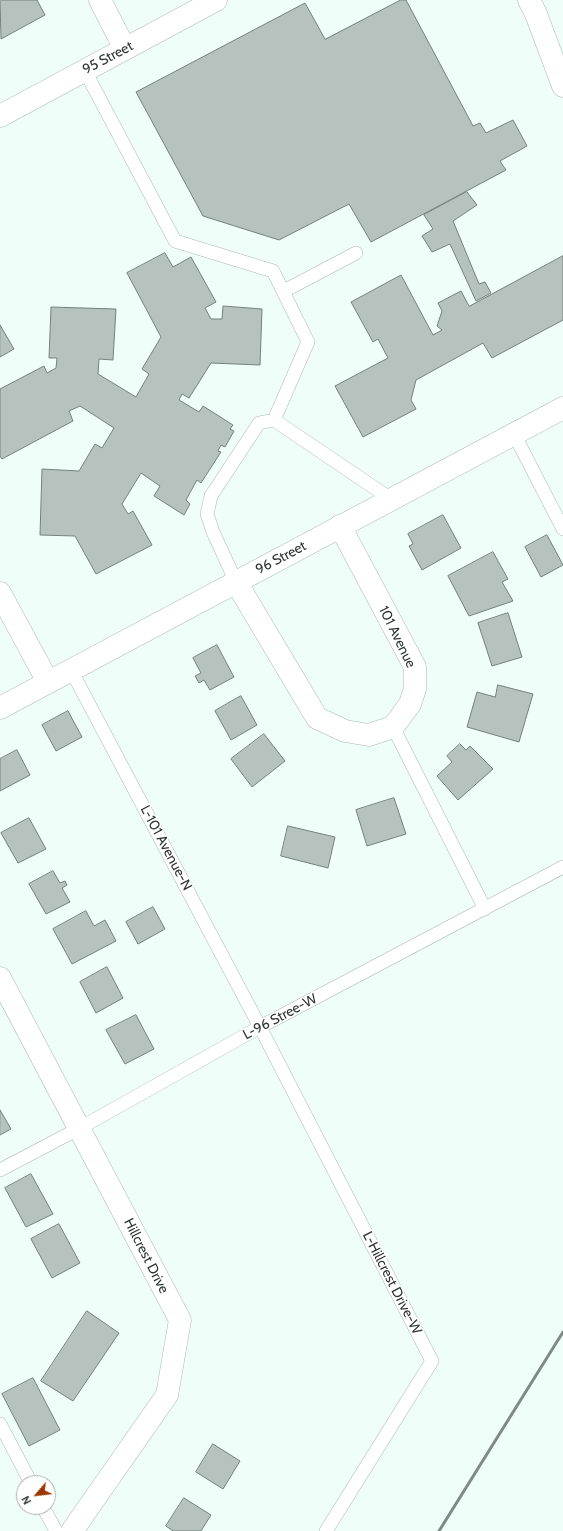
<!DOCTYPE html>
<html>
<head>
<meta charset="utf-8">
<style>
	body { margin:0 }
	#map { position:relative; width:563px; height:1531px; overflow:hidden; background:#effef9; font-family:Cabin,sans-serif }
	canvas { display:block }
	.north { position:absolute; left:16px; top:1475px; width:40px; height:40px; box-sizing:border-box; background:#fff; border:1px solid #acaead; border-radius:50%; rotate:242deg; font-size:11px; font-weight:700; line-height:16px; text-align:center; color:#2f3533 }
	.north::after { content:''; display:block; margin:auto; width:14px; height:18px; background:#9a3600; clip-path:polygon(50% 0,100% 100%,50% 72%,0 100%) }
</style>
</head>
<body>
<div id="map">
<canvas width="563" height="1531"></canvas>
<div class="north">N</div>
</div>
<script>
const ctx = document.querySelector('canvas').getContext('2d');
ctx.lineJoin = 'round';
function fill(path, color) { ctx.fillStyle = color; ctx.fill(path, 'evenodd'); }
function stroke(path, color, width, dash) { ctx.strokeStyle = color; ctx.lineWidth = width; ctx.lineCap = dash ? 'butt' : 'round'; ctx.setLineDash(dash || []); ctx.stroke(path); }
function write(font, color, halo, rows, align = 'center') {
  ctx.font = font + ' Cabin,sans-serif'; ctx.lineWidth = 3; ctx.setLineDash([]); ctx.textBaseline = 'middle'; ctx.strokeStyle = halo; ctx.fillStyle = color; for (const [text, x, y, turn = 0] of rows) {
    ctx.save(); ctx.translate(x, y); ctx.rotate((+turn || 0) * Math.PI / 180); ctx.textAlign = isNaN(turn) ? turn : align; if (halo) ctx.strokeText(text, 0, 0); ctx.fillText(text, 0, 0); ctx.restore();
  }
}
const building = new Path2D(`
	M 1,0 L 37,0 L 45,15 L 1,39 L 0,1 Z
	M 401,0 L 406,0 L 473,126 L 480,123 L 486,133 L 513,120 L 527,146 L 500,161 L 506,170 L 371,242 L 349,204 L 279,240 L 203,216 L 136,92 L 305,3 L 325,39 Z
	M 467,192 L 477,205 L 453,221 L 479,284 L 485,282 L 491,293 L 476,301 L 450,244 L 432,252 L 422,236 L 433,229 L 424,215 Z
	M 165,253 L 173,267 L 191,257 L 216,302 L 205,308 L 211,319 L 222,319 L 223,306 L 262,309 L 260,365 L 211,363 L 189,398 L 182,394 L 179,400 L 199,412 L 203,406 L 233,425 L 230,429 L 234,431 L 225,447 L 221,445 L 218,451 L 221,452 L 201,483 L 197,480 L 186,500 L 190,504 L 184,515 L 154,496 L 160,486 L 141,473 L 122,504 L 128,514 L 133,511 L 152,545 L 96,574 L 75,536 L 40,535 L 42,469 L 79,471 L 95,444 L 102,448 L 114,428 L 80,406 L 69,411 L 73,421 L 2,459 L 0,456 L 0,389 L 44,366 L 47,373 L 56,368 L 57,358 L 49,358 L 51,307 L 116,309 L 113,360 L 99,359 L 98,374 L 136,397 L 149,374 L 142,369 L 161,337 L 127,273 Z
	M 563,256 L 563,320 L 492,358 L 483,343 L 416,380 L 411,400 L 416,409 L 363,437 L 335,386 L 388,358 L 378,339 L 373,342 L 351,302 L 401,275 L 433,335 L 442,330 L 437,326 L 442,311 L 438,303 L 461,291 L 469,306 Z
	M 0,325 L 14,349 L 0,357 Z
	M 443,515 L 461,548 L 422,570 L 409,546 L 413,544 L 408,534 Z
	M 547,535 L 563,565 L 541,577 L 525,547 Z
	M 493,552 L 508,579 L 502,582 L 513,601 L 469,616 L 448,576 Z
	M 508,613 L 522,657 L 492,666 L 478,623 Z
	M 217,645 L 234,677 L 210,690 L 204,680 L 199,683 L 195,676 L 201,673 L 193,658 Z
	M 498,685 L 533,694 L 519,742 L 467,727 L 477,692 L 495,697 Z
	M 241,696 L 257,725 L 231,740 L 215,711 Z
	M 68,711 L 82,737 L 56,751 L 42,725 Z
	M 264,734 L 285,761 L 252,787 L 231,759 Z
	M 460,744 L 466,750 L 470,746 L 493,769 L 458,800 L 437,776 L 452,762 L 447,756 Z
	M 17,750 L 30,775 L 0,791 L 0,759 Z
	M 394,798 L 406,834 L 367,846 L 356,810 Z
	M 29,818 L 46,849 L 18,863 L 1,833 Z
	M 288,826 L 335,837 L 328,868 L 281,856 Z
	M 53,871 L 60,883 L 65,881 L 67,885 L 62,888 L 70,902 L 46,914 L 29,884 Z
	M 153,907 L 165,929 L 138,944 L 126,922 Z
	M 86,911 L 94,926 L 105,920 L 116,941 L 72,964 L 53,929 Z
	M 107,967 L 123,998 L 96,1013 L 80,982 Z
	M 136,1015 L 154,1049 L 125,1064 L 106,1030 Z
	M 0,1110 L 11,1129 L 0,1135 Z
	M 31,1174 L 53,1214 L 26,1227 L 5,1188 Z
	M 59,1224 L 80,1263 L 52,1278 L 31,1239 Z
	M 87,1311 L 119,1333 L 73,1401 L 41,1381 Z
	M 33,1378 L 60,1430 L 29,1446 L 2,1394 Z
	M 213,1444 L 240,1461 L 223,1489 L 196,1472 Z
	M 184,1498 L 211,1515 L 201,1531 L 173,1531 L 166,1526 Z`);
const service = new Path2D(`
	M 85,71 L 175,241 L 273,271 L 308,342 L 274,420
	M 284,291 L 356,253
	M 514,434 L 563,529
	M 236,582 L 213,532 L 207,514 L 211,496 L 259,423 L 274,420 L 391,499
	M 71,670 L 260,1027 L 432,1361 L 326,1531
	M 393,727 L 485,909
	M 0,1170 L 80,1128 L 260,1027 L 563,867
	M 0,1424 L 31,1483
	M 43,1507 L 56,1531`);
const minor = new Path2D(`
	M 100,0 L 125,49
	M 0,116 L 216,0
	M 236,582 L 317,718 L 345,731 L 369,735 L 393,727 L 410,704 L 415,689 L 415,667 L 340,526
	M 0,593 L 48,682
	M 0,978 L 180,1320 L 167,1395 L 72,1531`);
const tertiary = new Path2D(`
	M 0,708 L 563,408`);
const secondary = new Path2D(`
	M 529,0 L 536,14 L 563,86`);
const rail = new Path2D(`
	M 439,1531 L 563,1332`);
const streetNames = [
	["95 Street",108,58,-28],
	["96 Street",281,558,-28],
	["101 Avenue",397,637,64],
	["L-101 Avenue-N",166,848,62],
	["L-96 Stree-W",280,1017,-28],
	["Hillcrest Drive",146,1256,63],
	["L-Hillcrest Drive-W",392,1283,63]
];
fill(building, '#b5c2be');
stroke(building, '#74817d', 1);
stroke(service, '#aab8b3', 14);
stroke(minor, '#aab8b3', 23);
stroke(tertiary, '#aab8b3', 23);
stroke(secondary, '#aab8b3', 23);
stroke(service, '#fff', 13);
stroke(minor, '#fff', 22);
stroke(tertiary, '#fff', 22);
stroke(secondary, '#fff', 22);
stroke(rail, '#7f8986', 3);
write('14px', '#2f3533', '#fff', streetNames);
</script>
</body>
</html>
